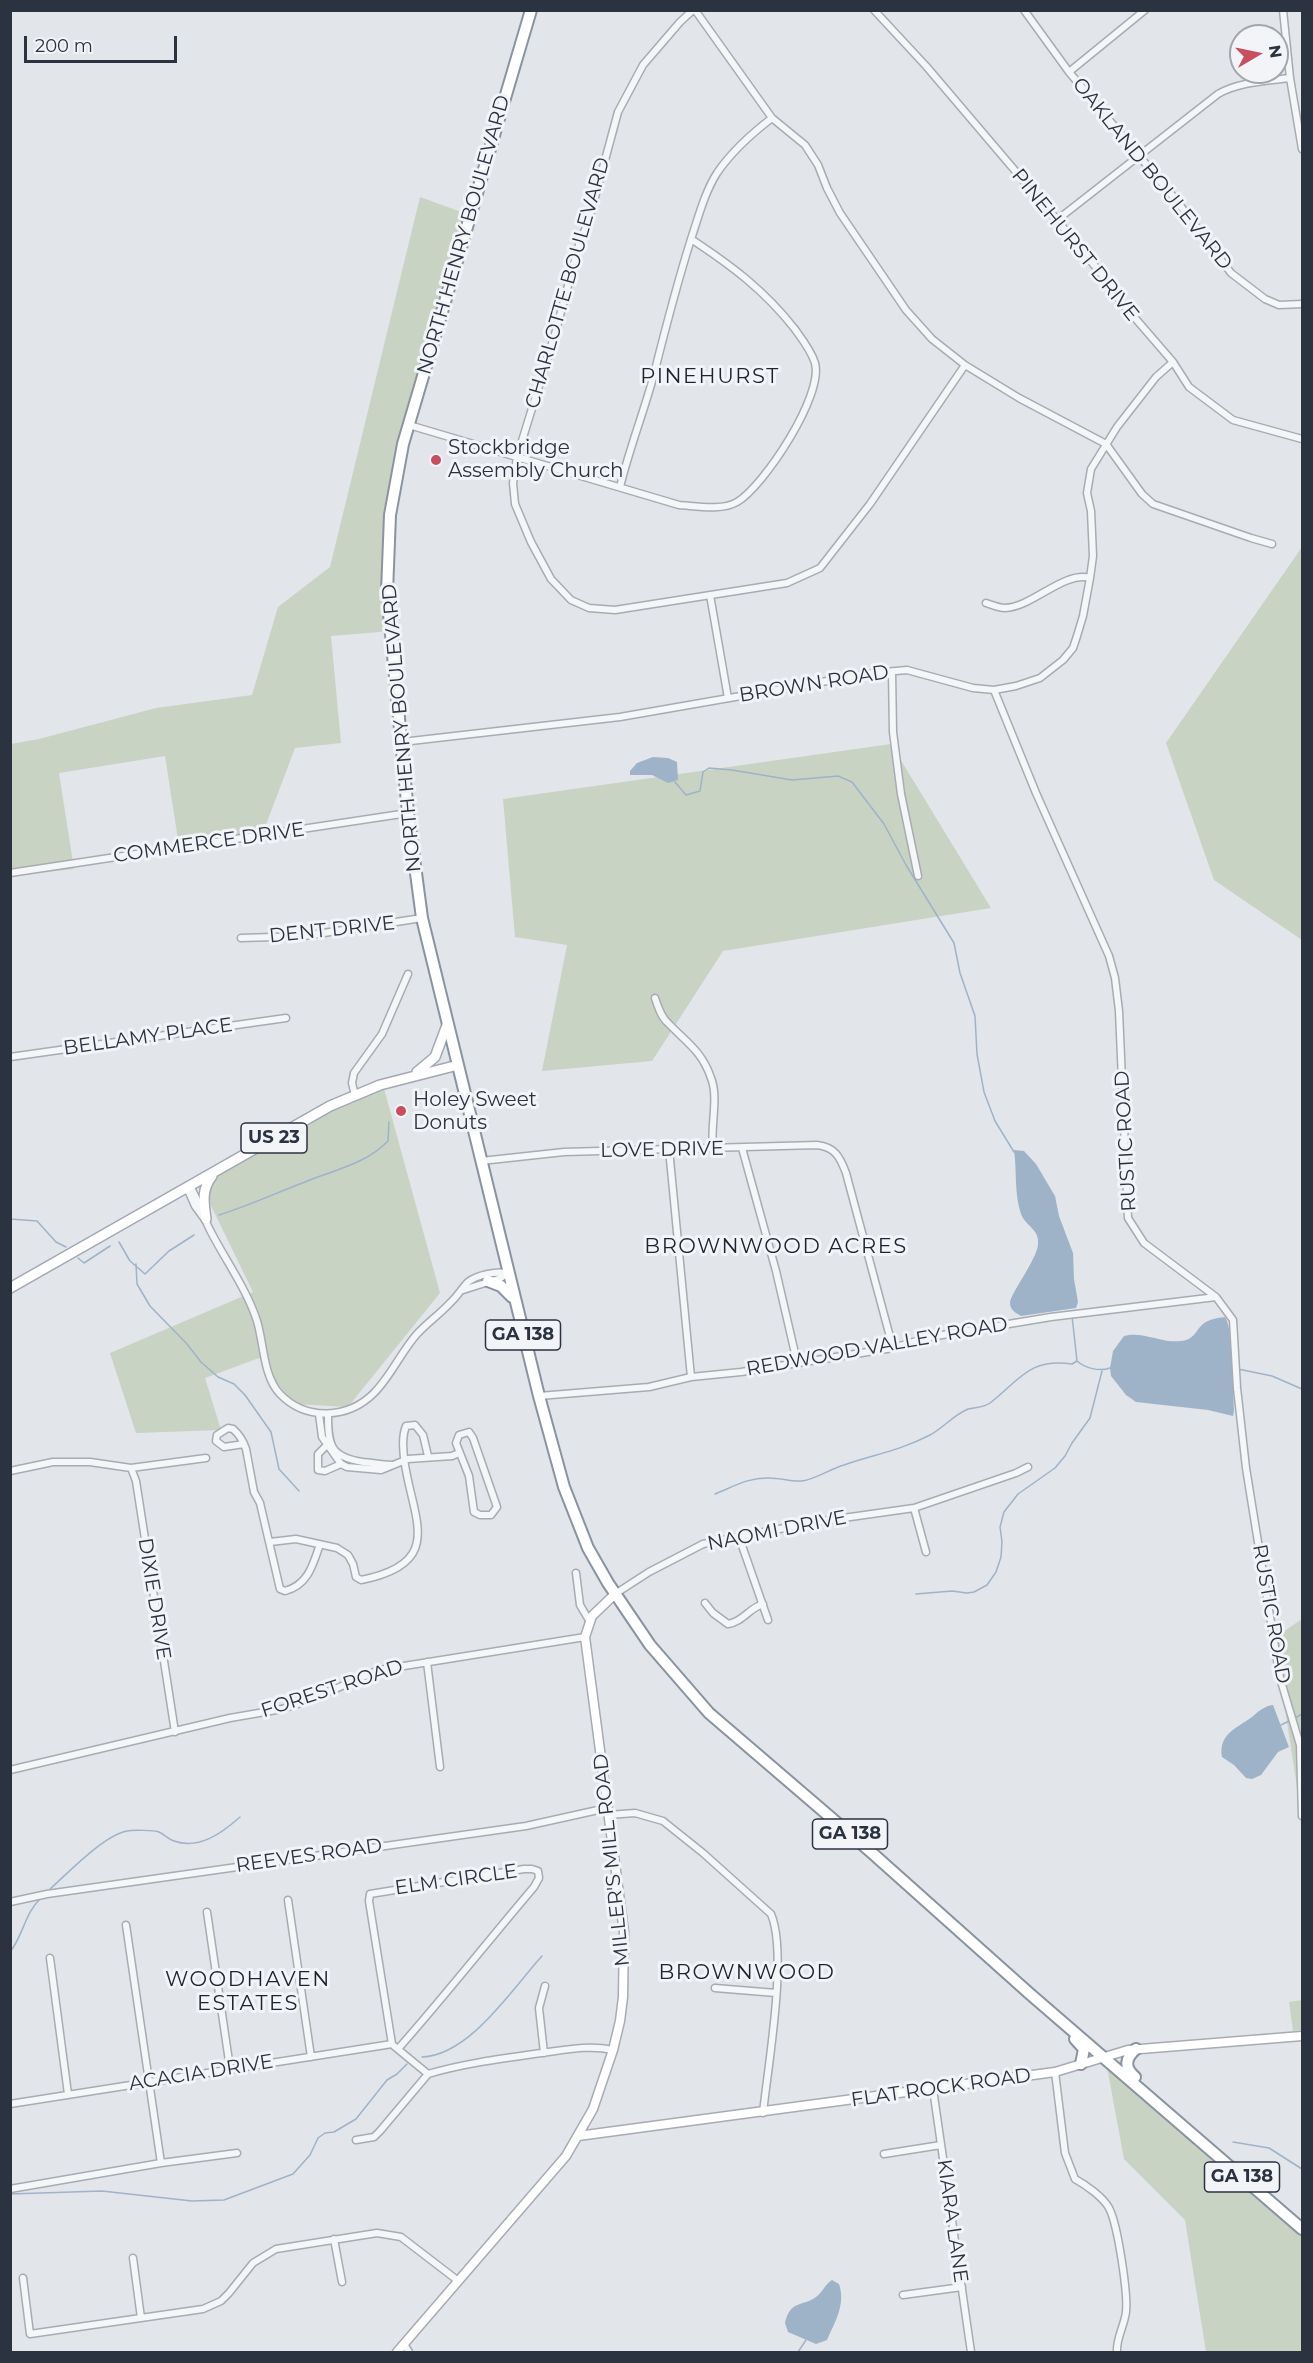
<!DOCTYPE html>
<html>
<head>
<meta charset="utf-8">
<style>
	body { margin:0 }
	#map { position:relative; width:1313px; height:2363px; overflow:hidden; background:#e2e5ea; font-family:Montserrat,sans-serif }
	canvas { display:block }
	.frame { position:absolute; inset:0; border:12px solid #2b3341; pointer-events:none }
	.north { position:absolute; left:1229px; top:24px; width:60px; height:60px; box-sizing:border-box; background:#f2f4f7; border:2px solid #a2a7ae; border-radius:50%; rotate:81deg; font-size:16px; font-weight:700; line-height:24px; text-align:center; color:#2b3341 }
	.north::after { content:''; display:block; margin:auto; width:21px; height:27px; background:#c84e60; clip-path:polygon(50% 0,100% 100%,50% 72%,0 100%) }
	.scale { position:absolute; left:24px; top:36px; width:153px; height:27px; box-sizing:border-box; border:3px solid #2b3341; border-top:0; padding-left:8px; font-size:18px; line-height:21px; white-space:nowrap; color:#2b3341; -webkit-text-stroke:4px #f2f4f7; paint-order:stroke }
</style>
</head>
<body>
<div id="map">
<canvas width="1313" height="2363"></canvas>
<div class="frame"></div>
<div class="north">N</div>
<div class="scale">200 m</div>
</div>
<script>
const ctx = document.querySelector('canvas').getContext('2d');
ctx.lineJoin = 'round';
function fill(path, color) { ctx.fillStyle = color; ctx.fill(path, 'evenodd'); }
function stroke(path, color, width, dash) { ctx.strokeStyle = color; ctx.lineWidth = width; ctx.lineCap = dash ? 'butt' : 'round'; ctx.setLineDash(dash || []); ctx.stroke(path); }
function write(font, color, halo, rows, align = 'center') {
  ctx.font = font + ' Montserrat,sans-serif'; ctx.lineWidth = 6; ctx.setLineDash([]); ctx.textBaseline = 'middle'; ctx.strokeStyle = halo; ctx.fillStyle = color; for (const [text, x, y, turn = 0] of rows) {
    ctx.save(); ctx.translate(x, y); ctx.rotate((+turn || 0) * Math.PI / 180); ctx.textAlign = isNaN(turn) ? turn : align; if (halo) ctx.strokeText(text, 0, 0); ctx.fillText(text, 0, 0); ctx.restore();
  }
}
const green = new Path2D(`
	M 420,197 L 467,214 L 394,495 L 391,631 L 331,636 L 341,743 L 295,748 L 262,835 L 179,846 L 165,756 L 59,773 L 74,869 L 11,876 L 11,744 L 39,739 L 156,708 L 252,695 L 278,607 L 330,567 Z
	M 1302,547 L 1302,940 L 1214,880 L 1166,743 Z
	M 891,744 L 991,908 L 723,951 L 652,1061 L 542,1071 L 567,945 L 515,937 L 503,799 Z
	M 383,1085 L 440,1293 L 348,1407 L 293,1404 L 259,1358 L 205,1378 L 221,1430 L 136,1433 L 110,1353 L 253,1292 L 198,1179 L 310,1117 Z
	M 1302,1619 L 1302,1819 L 1274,1638 Z
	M 1302,2000 L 1302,2030 L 1293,2031 L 1289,2002 Z
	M 1107,2067 L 1302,2233 L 1302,2352 L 1206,2352 L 1185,2220 L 1124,2159 Z`);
const water = new Path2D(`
	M 653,757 L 668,758 L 677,762 L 678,780 L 668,783 L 652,775 L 630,775 L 630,771 L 637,763 Z
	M 1014,1150 L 1024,1151 L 1036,1164 L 1055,1196 L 1059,1216 L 1073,1253 L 1074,1279 L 1078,1302 L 1076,1308 L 1021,1316 C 1016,1313 1010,1310 1010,1303 C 1010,1294 1036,1261 1038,1245 C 1040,1229 1026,1227 1021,1214 C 1014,1194 1017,1171 1014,1150 Z
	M 1225,1317 C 1234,1330 1233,1390 1234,1410 L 1233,1416 L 1208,1410 L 1136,1402 L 1126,1395 L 1111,1376 L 1110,1368 L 1113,1351 L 1124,1336 C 1144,1330 1165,1346 1186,1340 C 1194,1338 1197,1329 1203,1324 C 1209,1319 1218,1318 1225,1317 Z
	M 1273,1705 L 1289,1747 L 1278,1752 L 1261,1775 L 1252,1779 L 1246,1778 L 1234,1765 L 1222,1757 C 1218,1734 1237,1728 1252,1717 C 1259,1711 1264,1706 1273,1705 Z
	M 832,2280 L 839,2284 C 846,2304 835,2322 827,2340 L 816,2344 L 788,2332 L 785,2323 C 790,2300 802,2307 816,2297 C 823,2292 825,2284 832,2280 Z`);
const stream = new Path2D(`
	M 675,782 L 686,795 L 700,791 L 703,772 L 709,768 L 732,770 L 792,780 L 838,776 L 852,782 L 884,824 L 906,865 L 954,943 L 960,973 L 975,1016 L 977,1054 L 984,1092 L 995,1121 L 1014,1152
	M 219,1215 C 248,1206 276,1193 305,1182 C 334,1170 366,1164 388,1141 L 389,1122
	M 10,1219 L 37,1221 L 56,1242 L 66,1247
	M 119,1242 L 130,1261 L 145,1274 L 169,1251 L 194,1235
	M 78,1258 L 84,1263 L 110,1246
	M 136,1264 L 137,1284 L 150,1306 L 187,1344 L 201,1362 L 218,1377 L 234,1384 L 245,1395 L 271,1432 L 279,1469 L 299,1491
	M 1072,1316 L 1077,1361 C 1085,1368 1099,1372 1110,1368
	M 1238,1369 L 1272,1376 L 1302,1389
	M 715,1494 C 733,1487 748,1477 770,1478 C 780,1478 792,1482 802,1481 C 816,1479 830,1469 844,1465 C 876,1454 899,1451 930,1435 C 943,1428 955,1414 968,1409 C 976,1407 983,1408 990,1403 C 1020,1380 1028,1358 1072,1364 L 1077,1361
	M 916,1594 L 952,1591 L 967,1593 L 974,1592 L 987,1585 L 996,1572 L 1001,1557 L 1002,1542 L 1000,1527 L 1004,1512 L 1018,1494 L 1055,1468 L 1065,1456 L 1072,1443 L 1090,1418 L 1102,1371
	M 1295,1718 L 1302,1714
	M 1281,1725 L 1291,1720
	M 50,1889 C 67,1874 104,1835 127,1831 C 131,1830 155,1830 159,1832 C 164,1834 168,1839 174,1841 C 199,1850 222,1833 240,1817
	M 10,1952 C 23,1936 25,1913 40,1899
	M 422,2057 C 470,2055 512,1989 542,1956
	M 1233,2142 L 1269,2148 L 1302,2169
	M 10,2194 L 102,2191 L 192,2201 L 224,2200 L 293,2174 L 310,2155 L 318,2138 L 325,2133 L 334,2132 L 356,2119 L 387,2080 L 397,2074 L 407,2064
	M 798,2352 L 806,2340`);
const street = new Path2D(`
	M 693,10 L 680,22 L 643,65 L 618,112 L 588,223 L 580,241 L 555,334 L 517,457 L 513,483 L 515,504 L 531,542 L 551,579 L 571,600 L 589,608 L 615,610 L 787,583 L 820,568 L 870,504 L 965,365
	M 695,10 L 772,118 L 805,145 L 818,165 L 827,188 L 840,213 L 906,310 L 932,339 L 965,365 L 1019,398 L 1106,444 L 1142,494 L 1153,504 L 1251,538 L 1272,544
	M 874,10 L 926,66 L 1057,220 L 1103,276 L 1122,303 L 1173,362 L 1189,387 L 1233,420 L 1302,439
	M 1024,10 L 1069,72 L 1176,200 L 1231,273 L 1265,299 L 1279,305 L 1302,304
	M 1283,10 L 1290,78 L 1302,149
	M 1069,72 L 1145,10
	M 1057,220 L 1218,94 C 1238,82 1266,81 1290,78
	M 409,425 L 679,505 C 696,506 722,511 737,502 C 764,486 824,395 815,363 C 811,350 802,339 794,328 C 764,290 732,266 691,239
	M 620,487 C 629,450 643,414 653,378 C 665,330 677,283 692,236 C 699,215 705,192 717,173 C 732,151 751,134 772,118
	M 710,595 L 728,698
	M 986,603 C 992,605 999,608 1005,608 C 1033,607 1063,571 1090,578
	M 892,672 L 893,732 L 901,794 L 918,876
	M 994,690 L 1036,793 L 1109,956 L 1115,978 L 1119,1011 L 1128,1218 L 1144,1243 L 1216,1297 L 1233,1320 L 1237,1388 L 1246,1468 L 1280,1678 L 1300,1745 L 1302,1816
	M 402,742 L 620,717 L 873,673 L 907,670 L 973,688 L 994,690 L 1016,686 L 1040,678 L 1063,660 L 1073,648 L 1077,636 L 1083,616 L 1090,578 L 1093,556 L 1091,511 L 1087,493 L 1091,469 L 1117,427 L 1156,377 L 1173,362
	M 10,873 L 408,813
	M 241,938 L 304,936 L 422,918
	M 655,998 C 658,1007 661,1017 668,1023 C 686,1042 702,1051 711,1078 C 719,1098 710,1126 713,1148
	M 10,1057 L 286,1018
	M 355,1095 L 352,1083 L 354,1073 L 382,1034 L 408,974
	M 742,1148 L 776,1271 L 797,1362
	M 669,1149 L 691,1377
	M 481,1161 L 564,1152 L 817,1145 C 835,1147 840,1157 846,1173 L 893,1348
	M 190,1186 C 199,1201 203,1217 211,1232 C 226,1261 247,1290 257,1321 C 264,1344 263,1376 280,1394 C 306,1421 348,1419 374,1393 C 391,1376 401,1352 417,1334 C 427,1323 440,1314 450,1303 C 457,1297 462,1288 468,1282 C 477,1275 496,1271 507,1273
	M 187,1188 L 195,1206 L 203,1217
	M 463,1290 L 501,1278 L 507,1273
	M 539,1396 L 649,1387 L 691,1377 L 741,1372 L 893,1348 L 930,1337 L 1051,1317 L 1216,1297
	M 319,1414 L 322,1437 L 341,1464 L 347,1467 L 381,1470 L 408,1459 L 452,1456 L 459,1453
	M 328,1414 C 328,1445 330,1457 363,1462 C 373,1463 383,1465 392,1465
	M 469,1432 L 473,1438 L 497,1507 L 491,1515 L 480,1515 L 474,1512 L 469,1476 L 456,1443 L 459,1435 Z
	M 244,1444 L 224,1447 L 216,1441 L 217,1435 L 228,1428 L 233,1429 C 240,1435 243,1440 246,1449 L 254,1492 L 260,1503 L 280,1589 L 285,1591 C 308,1585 313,1565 320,1544
	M 327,1445 L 318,1454 L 318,1470 L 325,1471 L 341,1464
	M 131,1468 L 136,1481 L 175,1732
	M 10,1471 L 53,1462 L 90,1462 L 131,1468 L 206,1458
	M 914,1508 L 926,1552
	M 739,1537 L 768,1620
	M 270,1542 L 296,1539 L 337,1548 L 348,1555 L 353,1564 L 356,1577 L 361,1580 C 448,1563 411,1517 404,1458 C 403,1447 402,1436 406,1426 L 415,1425 L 423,1435 L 428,1456
	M 576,1573 L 580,1605 L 590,1622
	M 615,1594 L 649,1572 L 703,1544 L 815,1522 L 914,1508 L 1016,1473 L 1028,1467
	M 705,1603 L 713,1613 L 728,1624 C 743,1622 749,1608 763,1604
	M 427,1662 L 440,1767
	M 10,1770 L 230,1718 L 282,1709 L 307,1701 L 379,1670 L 585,1637
	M 608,1815 L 635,1813 L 663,1821 L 703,1853 L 771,1914 C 788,1954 768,2065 763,2113
	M 288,1900 L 311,2057
	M 10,1902 L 47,1894 L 526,1826 L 607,1808
	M 207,1912 L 230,2068
	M 126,1925 L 161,2163
	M 50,1958 L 68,2094
	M 715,1988 L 776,1993
	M 392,2044 L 369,1901 L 370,1894 L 524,1869 L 532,1869 L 538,1871 L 539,1878 L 534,1887 C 488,1941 445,1996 398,2049
	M 394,2046 L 428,2074 C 462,2064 498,2059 534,2054 C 560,2051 587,2044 613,2050
	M 544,2053 L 539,2008 L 545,1986
	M 1055,2072 L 1065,2153 L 1075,2179 C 1086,2185 1103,2197 1109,2208 C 1118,2225 1128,2294 1126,2312 C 1124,2327 1116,2338 1117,2352
	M 933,2089 L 971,2352
	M 10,2104 L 392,2044
	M 356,2140 L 374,2137 L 380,2131 L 428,2074
	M 884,2154 L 941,2145
	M 10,2189 L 161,2163 L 237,2153
	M 334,2239 L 342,2282
	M 133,2258 L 141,2318
	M 23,2278 L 30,2334 L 203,2309 L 221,2301 L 229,2293 L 253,2263 L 276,2249 L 377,2233 L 401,2237 L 457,2280
	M 903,2295 L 962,2287
	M 404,2344 L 409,2352`);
const secondary = new Path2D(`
	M 578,2136 L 1055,2072 L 1128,2050 L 1302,2036
	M 397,2352 L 566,2156 L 593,2109 L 613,2050 L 620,2021 L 623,1997 L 624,1932 L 585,1637 L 592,1616 L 615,1594`);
const primary = new Path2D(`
	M 417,1072 L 435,1057 L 447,1025
	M 206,1219 C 204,1203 201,1190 212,1176
	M 10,1288 L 330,1106 L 380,1085 L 458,1065`);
const highway = new Path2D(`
	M 531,10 L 403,444 L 390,515 L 387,592 L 408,813 L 422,918 L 539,1396 L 564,1487 L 588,1548 L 608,1583 L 650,1645 L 709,1713 L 871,1852 L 1030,1994 L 1302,2229
	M 488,1281 L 501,1286 L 512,1297
	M 1075,2039 L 1084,2049 L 1081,2064
	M 1135,2077 C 1124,2068 1125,2058 1136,2049`);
const markers = [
	[436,460,6,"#c84e60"],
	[401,1111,6,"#c84e60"]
];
const shields = [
	[274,1138,66],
	[523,1335,75],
	[850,1834,75],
	[1242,2177,75]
];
const shieldNames = [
	["US 23",274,1138],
	["GA 138",523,1335],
	["GA 138",850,1834],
	["GA 138",1242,2177]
];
const streetNames = [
	["OAKLAND BOULEVARD",1152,174,51],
	["NORTH HENRY BOULEVARD",464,235,-74],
	["PINEHURST DRIVE",1075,245,51],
	["CHARLOTTE BOULEVARD",568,283,-74],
	["BROWN ROAD",814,684,-9],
	["NORTH HENRY BOULEVARD",402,728,-95],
	["COMMERCE DRIVE",209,843,-8],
	["DENT DRIVE",332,930,-6],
	["BELLAMY PLACE",148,1037,-8],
	["RUSTIC ROAD",1126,1141,-93],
	["LOVE DRIVE",662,1150,-1],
	["REDWOOD VALLEY ROAD",877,1347,-10],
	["NAOMI DRIVE",777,1531,-11],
	["DIXIE DRIVE",154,1599,81],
	["RUSTIC ROAD",1271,1614,80],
	["FOREST ROAD",332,1689,-18],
	["REEVES ROAD",309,1856,-8],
	["MILLER'S MILL ROAD",612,1860,-96],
	["ELM CIRCLE",456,1880,-8],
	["ACACIA DRIVE",201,2073,-9],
	["FLAT ROCK ROAD",941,2088,-8],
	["KIARA LANE",952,2221,82]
];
const poiNames = [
	["Stockbridge",448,448],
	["Assembly Church",448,471],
	["Holey Sweet",413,1100],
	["Donuts",413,1123]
];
const neighbourhoodNames = [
	["PINEHURST",710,377],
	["BROWNWOOD ACRES",776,1247],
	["BROWNWOOD",747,1973],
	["WOODHAVEN",248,1980],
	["ESTATES",248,2004]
];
fill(green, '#c8d3c4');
fill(water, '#9fb3c8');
stroke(stream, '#9fb3c8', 1.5);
stroke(street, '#a7acb4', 9);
stroke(secondary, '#a7acb4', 11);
stroke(primary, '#a2a9b5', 12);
stroke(highway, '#8a93a0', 14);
stroke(street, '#f5f6f8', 6);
stroke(secondary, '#fff', 8);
stroke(primary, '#fff', 9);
stroke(highway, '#fff', 10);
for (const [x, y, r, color] of markers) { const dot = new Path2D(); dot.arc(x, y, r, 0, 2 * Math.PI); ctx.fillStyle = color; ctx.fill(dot); stroke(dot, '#f2f4f7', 2); }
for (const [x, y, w] of shields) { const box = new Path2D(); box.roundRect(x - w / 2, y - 15, w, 30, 4.5); ctx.fillStyle = '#f2f4f7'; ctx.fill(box); stroke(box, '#2b3341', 1.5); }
write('bold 18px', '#2b3341', null, shieldNames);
write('20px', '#2b3341', '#f2f4f7', streetNames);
write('20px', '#2b3341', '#f2f4f7', poiNames, 'left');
ctx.letterSpacing = '1.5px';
write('21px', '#1d2432', '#f2f4f7', neighbourhoodNames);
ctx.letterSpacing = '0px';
</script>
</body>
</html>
